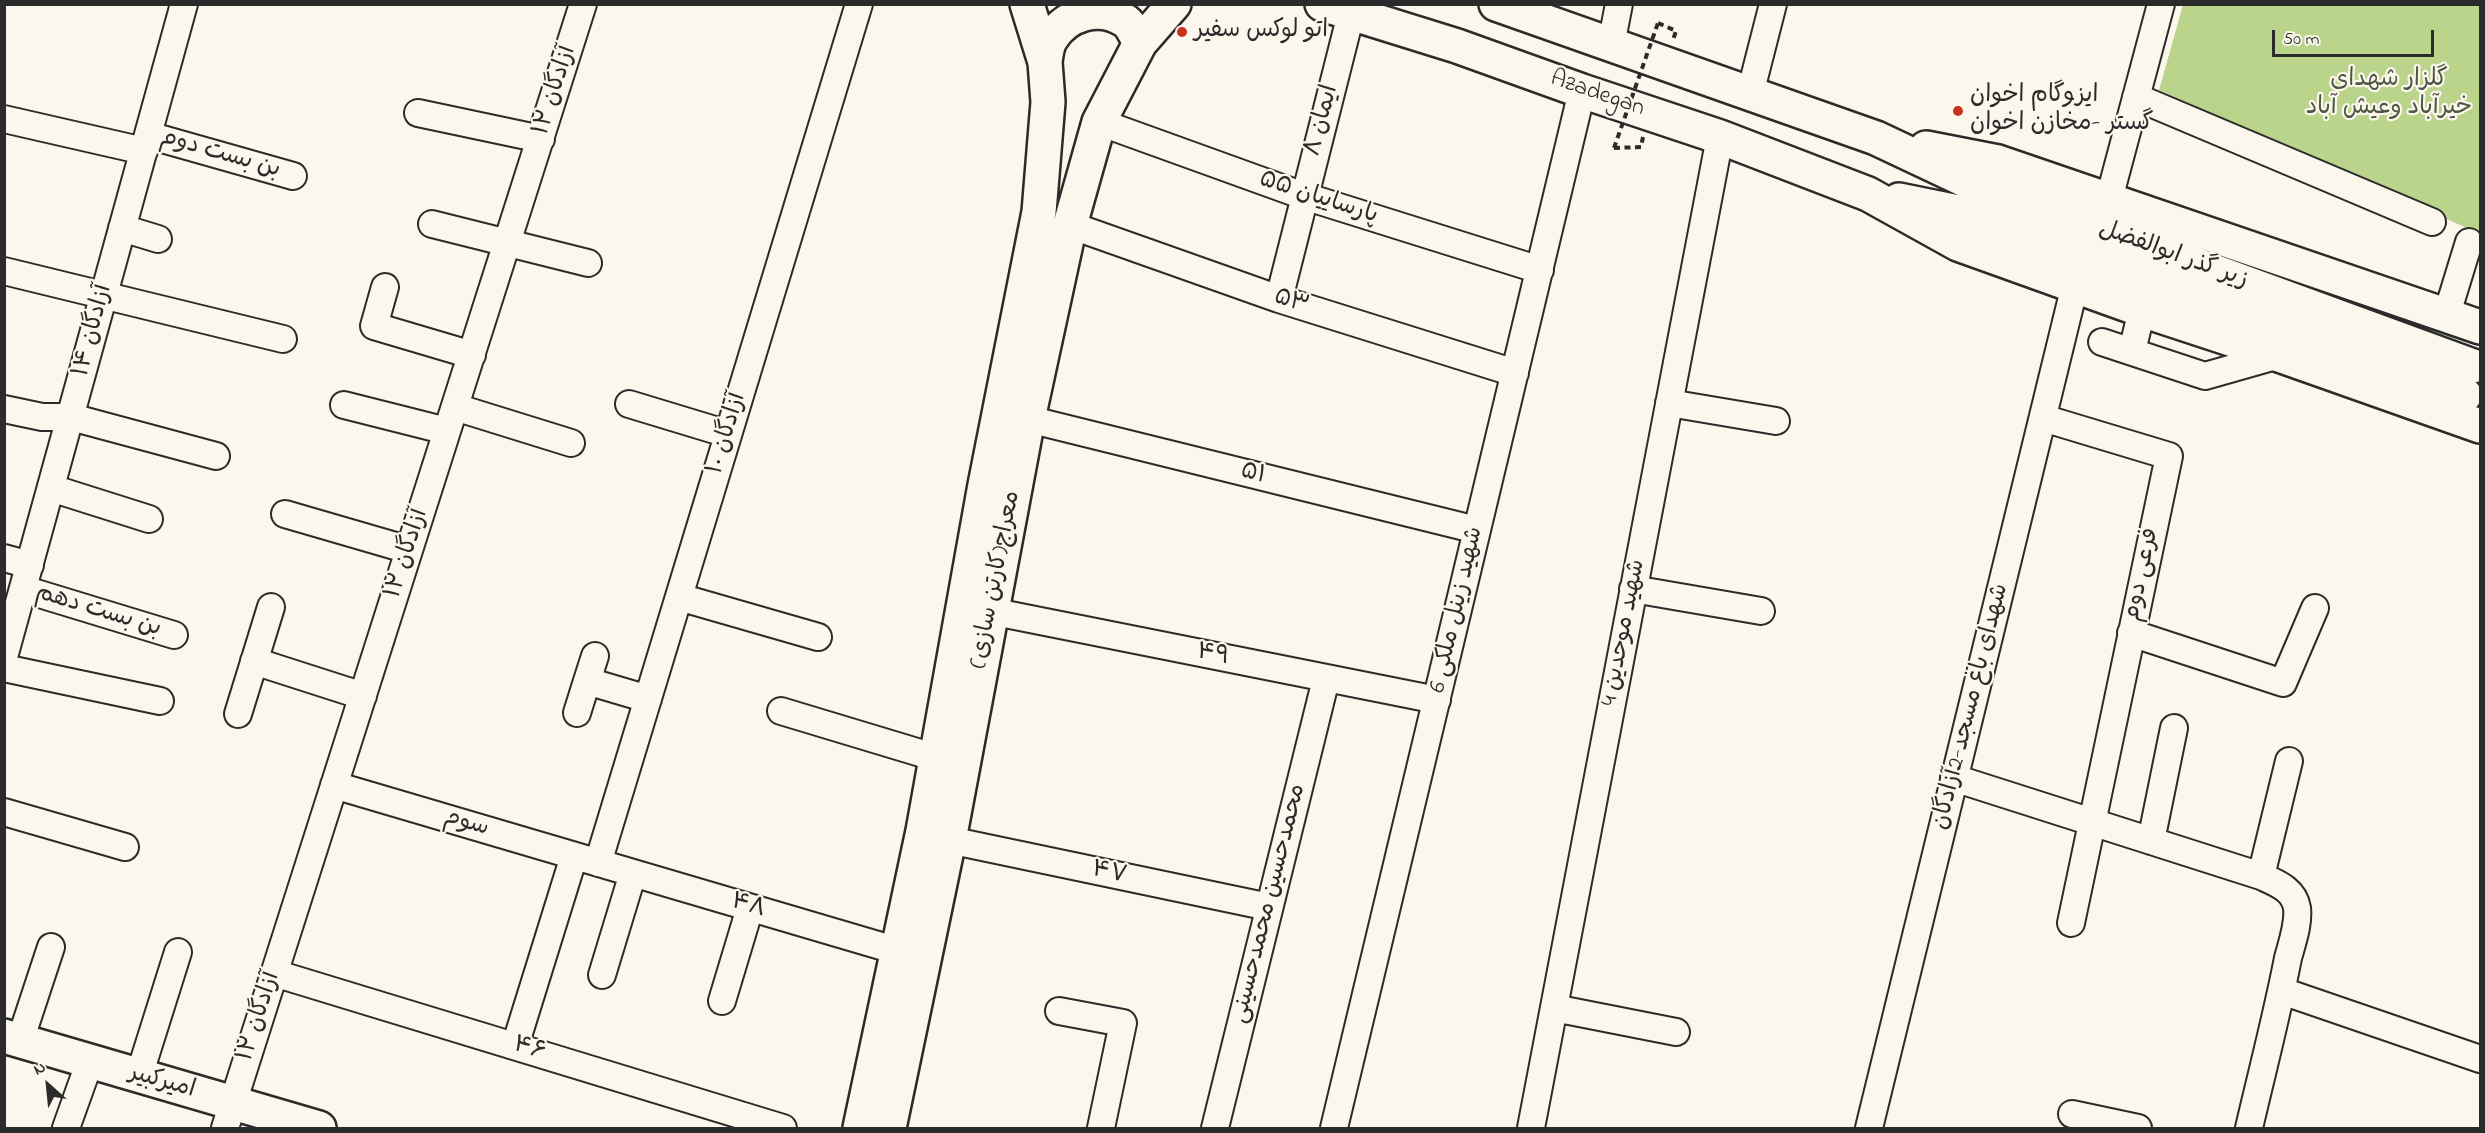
<!DOCTYPE html>
<html>
<head>
<meta charset="utf-8">
<style>
	body { margin:0 }
	#map { position:relative; width:2485px; height:1133px; overflow:hidden; background:#fbf7ec; font-family:"Indie Flower",sans-serif }
	canvas { display:block }
	.frame { position:absolute; inset:0; border:6px solid #2b2b2b; pointer-events:none }
	.north { position:absolute; left:18px; top:1055px; width:60px; height:60px; -webkit-text-stroke:4px #fbf7ec; paint-order:stroke; rotate:333deg; font-size:16px; font-weight:700; line-height:24px; text-align:center; color:#2b2b2b }
	.north::after { content:''; display:block; margin:auto; width:21px; height:27px; background:#2b2b2b; clip-path:polygon(50% 0,100% 100%,50% 72%,0 100%) }
	.scale { position:absolute; left:2272px; top:30px; width:162px; height:27px; box-sizing:border-box; border:3px solid #2b2b2b; border-top:0; padding-left:8px; font-size:18px; line-height:21px; white-space:nowrap; color:#2b2b2b; -webkit-text-stroke:4px #fbf7ec; paint-order:stroke }
</style>
</head>
<body>
<div id="map">
<canvas width="2485" height="1133"></canvas>
<div class="frame"></div>
<div class="north">N</div>
<div class="scale">50 m</div>
</div>
<script>
const ctx = document.querySelector('canvas').getContext('2d');
ctx.lineJoin = 'round';
function fill(path, color) { ctx.fillStyle = color; ctx.fill(path, 'evenodd'); }
function stroke(path, color, width, dash) { ctx.strokeStyle = color; ctx.lineWidth = width; ctx.lineCap = dash ? 'butt' : 'round'; ctx.setLineDash(dash || []); ctx.stroke(path); }
function write(font, color, halo, rows, align = 'center') {
  ctx.font = font + ' "Indie Flower","Playpen Sans Arabic",sans-serif'; ctx.lineWidth = 4.5; ctx.setLineDash([]); ctx.textBaseline = 'middle'; ctx.strokeStyle = halo; ctx.fillStyle = color; for (const [text, x, y, turn = 0] of rows) {
    ctx.save(); ctx.translate(x, y); ctx.rotate((+turn || 0) * Math.PI / 180); ctx.textAlign = isNaN(turn) ? turn : align; if (halo) ctx.strokeText(text, 0, 0); ctx.fillText(text, 0, 0); ctx.restore();
  }
}
const green = new Path2D(`
	M 2183,5 L 2480,5 L 2480,234 L 2159,90 Z`);
const path = new Path2D(`
	M 1658,23 L 1676,31 L 1673,40
	M 1614,148 L 1641,147 L 1643,137`);
const street = new Path2D(`
	M 1611,45 L 1619,4
	M 1750,94 L 1773,4
	M 2136,97 L 2432,222
	M 418,113 L 541,139
	M 4,119 L 144,151
	M 1099,122 L 1304,196 L 1540,270
	M 148,135 L 293,176
	M 2109,199 L 2161,4
	M 432,224 L 588,263
	M 1070,225 L 1279,299 L 1515,373
	M 122,228 L 158,239
	M 4,271 L 283,339
	M 385,287 L 374,326 L 472,355
	M 1279,299 L 1351,14
	M 2446,317 L 2469,242
	M 2102,342 L 2205,376 L 2279,355
	M 2132,351 L 2142,310
	M 1669,403 L 1776,421
	M 629,404 L 728,434
	M 344,405 L 447,431
	M 455,407 L 571,443
	M 4,409 L 42,417 L 71,417 L 216,456
	M 2043,418 L 2169,456 L 2071,923
	M 1028,419 L 1477,530
	M 51,488 L 149,519
	M 285,514 L 409,550
	M 4,558 L 30,565
	M 23,589 L 174,635
	M 1633,589 L 1761,611
	M 679,597 L 818,637
	M 990,611 L 1437,700
	M 2131,633 L 2283,683 L 2315,608
	M 595,656 L 587,681 L 648,699
	M 4,657 L 184,4
	M 254,661 L 363,696
	M 4,668 L 160,701
	M 781,711 L 937,758
	M 577,713 L 587,681
	M 238,714 L 271,607
	M 1954,778 L 2261,876 C 2276,883 2294,889 2297,908 C 2299,924 2292,943 2288,958 C 2277,1015 2262,1072 2249,1128
	M 334,785 L 898,951
	M 4,812 L 125,847
	M 949,840 L 1269,907
	M 2151,841 L 2174,728
	M 598,863 L 859,4
	M 2261,876 L 2289,761
	M 274,973 L 783,1128
	M 602,975 L 633,873
	M 2282,991 L 2480,1059
	M 722,1001 L 750,908
	M 1554,1008 L 1676,1032
	M 1059,1011 L 1123,1023 L 1101,1128
	M 20,1041 L 51,947
	M 515,1046 L 574,856
	M 139,1076 L 178,952
	M 2072,1114 L 2138,1128
	M 66,1128 L 90,1061
	M 225,1128 L 583,4
	M 1215,1128 L 1326,679
	M 1334,1128 L 1582,91
	M 1531,1128 L 1720,137
	M 1869,1128 L 2075,285`);
const secondary = new Path2D(`
	M 1045,62 C 1046,55 1047,45 1051,39 C 1066,14 1099,4 1124,20 C 1131,24 1136,36 1140,43
	M 4,1036 L 319,1128
	M 860,1128 L 923,831 L 985,485 L 1039,212 L 1048,102 L 1045,62 L 1027,4
	M 889,1128 L 949,840 L 1028,419 L 1070,225 L 1099,122 L 1140,43 L 1174,4`);
const primary = new Path2D(`
	M 1322,4 L 1457,46 L 1582,91 L 1720,137 L 1868,194 L 1958,244 L 2142,310 L 2279,355 L 2480,426
	M 1496,4 L 1876,138 L 1965,180 L 2473,366
	M 1926,148 L 1998,162 L 2480,327
	M 1899,200 L 1958,212 L 2465,395`);
const pathBridge = new Path2D(`
	M 1614,148 L 1658,23`);
const markers = [
	[1182,32,6,"#c8321e"],
	[1958,111,6,"#c8321e"]
];
const poiNames = [
	["اتو لوکس سفیر",1194,32],
	["ایزوگام اخوان",1970,97],
	["گستر -مخازن اخوان",1970,125]
];
const parkNames = [
	["گلزار شهدای",2389,81],
	["خیرآباد وعیش آباد",2389,109]
];
const streetNames = [
	["۱۲ آزادگان",556,91,-72],
	["Azadegan",1597,95,19],
	["۸ ایمان",1323,121,-75],
	["بن بست دوم",220,155,16],
	["پارساییان ۵۵",1318,199,18],
	["زیر گذر ابوالفضل",2173,256,20],
	["۵۳",1291,303,18],
	["۱۴ آزادگان",94,331,-75],
	["۱۰ آزادگان",728,434,-73],
	["۵۱",1253,475,14],
	["۱۲ آزادگان",408,554,-72],
	["فرعی دوم",2143,575,-78],
	["معراج(کارتن سازی)",997,580,-79],
	["6 شهید زینل ملکی",1458,610,-77],
	["بن بست دهم",98,612,17],
	["4 شهید موحدین",1625,633,-79],
	["۴۹",1213,656,11],
	["شهدای‌ باغ مسجد-2آزادگان",1972,707,-76],
	["سوم",466,824,16],
	["۴۷",1109,874,12],
	["محمدحسین محمدحسینی",1270,904,-76],
	["۴۸",748,907,16],
	["۱۲ آزادگان",260,1017,-72],
	["۴۶",529,1050,17],
	["امیرکبیر",162,1083,16]
];
fill(green, '#bad48b');
stroke(street, '#2b2b2b', 30);
stroke(secondary, '#2b2b2b', 38);
stroke(primary, '#2b2b2b', 38);
stroke(path, '#2b2b2b', 4, [6, 4.5]);
stroke(street, '#fbf7ec', 26);
stroke(secondary, '#fbf7ec', 33);
stroke(primary, '#fbf7ec', 33);
stroke(pathBridge, '#2b2b2b', 4, [6, 4.5]);
for (const [x, y, r, color] of markers) { const dot = new Path2D(); dot.arc(x, y, r, 0, 2 * Math.PI); ctx.fillStyle = color; ctx.fill(dot); stroke(dot, '#fbf7ec', 2); }
write('24px', '#2b2b2b', '#fbf7ec', poiNames, 'left');
write('24px', '#4f5543', '#fbf7ec', parkNames);
write('24px', '#2b2b2b', '#fbf7ec', streetNames);
</script>
</body>
</html>
